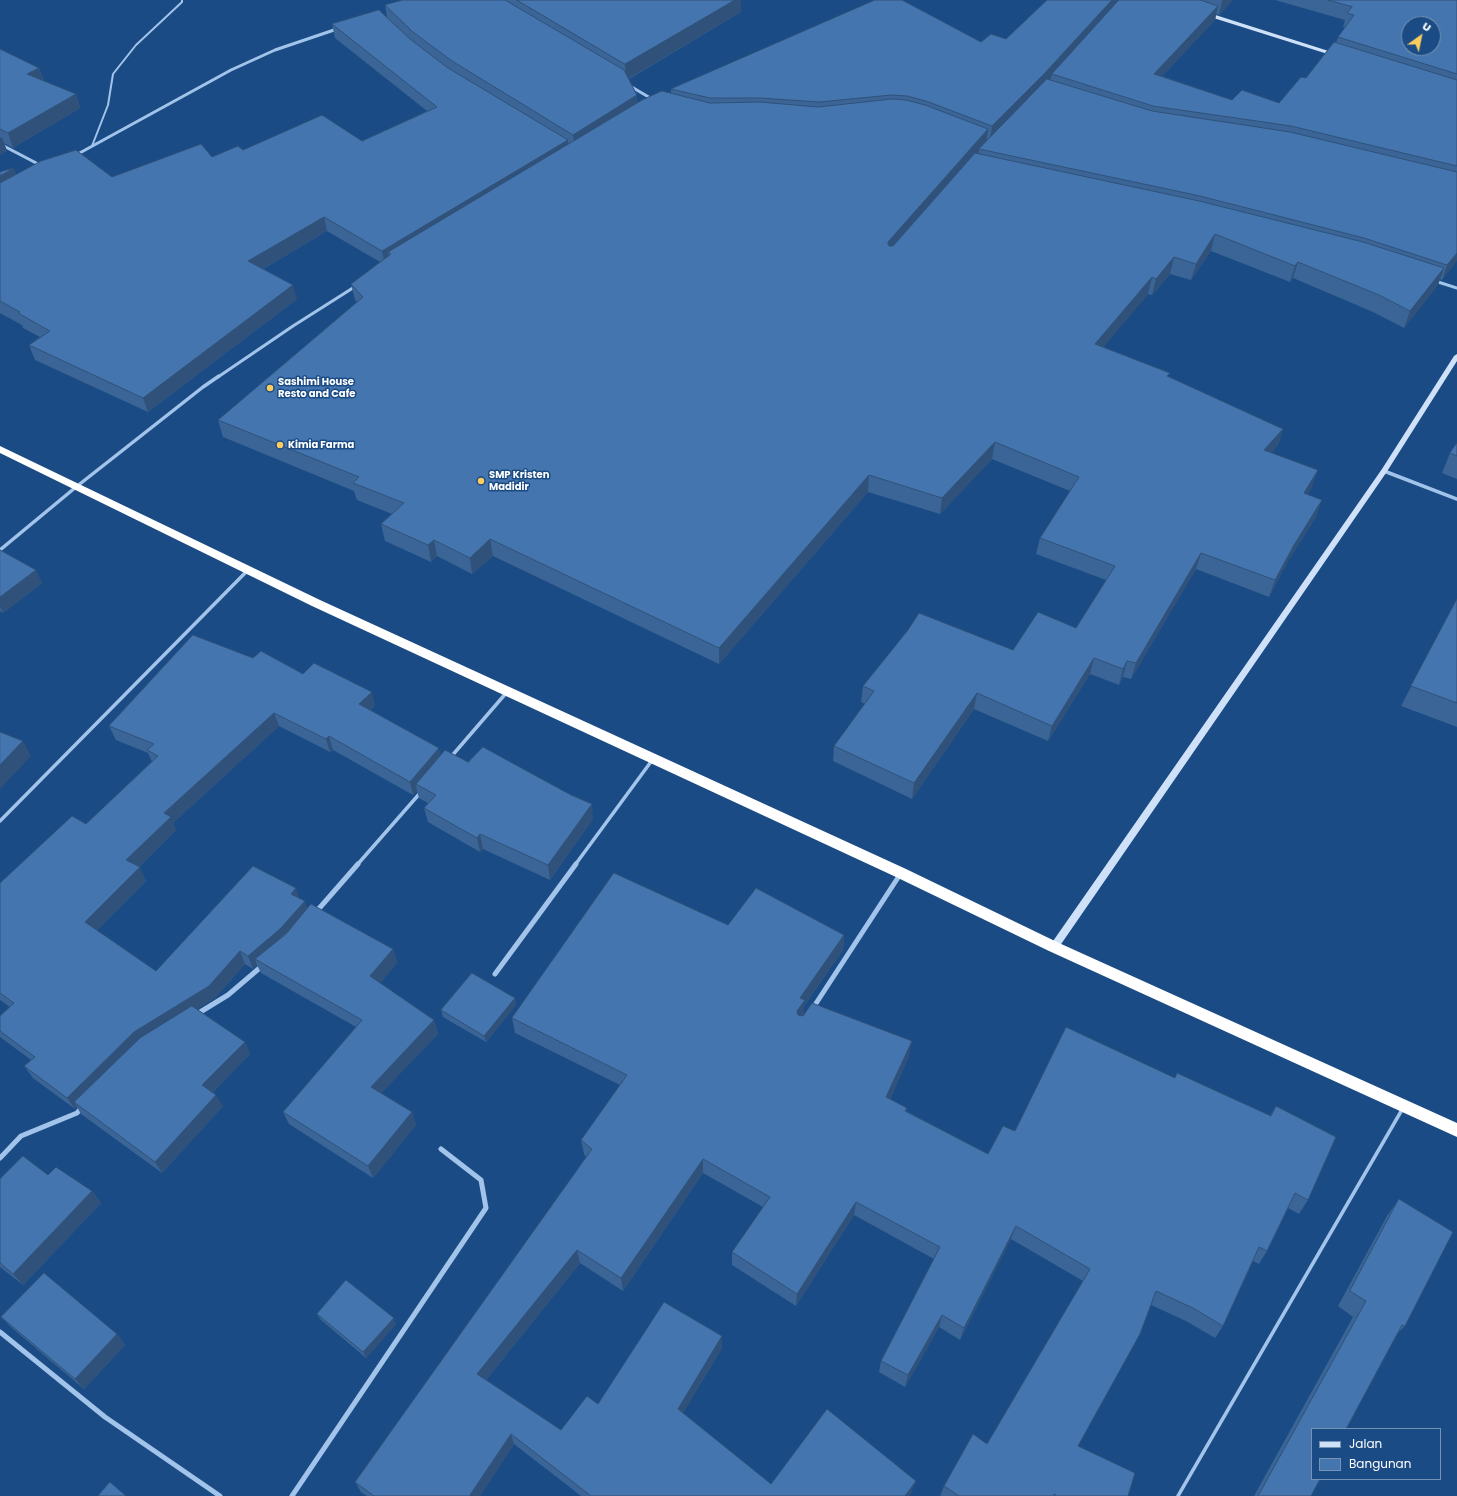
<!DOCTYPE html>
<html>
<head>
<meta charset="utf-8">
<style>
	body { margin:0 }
	#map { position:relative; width:1457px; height:1496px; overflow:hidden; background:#1b4b84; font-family:Poppins,sans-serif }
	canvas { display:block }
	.legend { position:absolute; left:1311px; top:1428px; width:130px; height:52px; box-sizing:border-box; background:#1b4b84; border:1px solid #7693b5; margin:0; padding:5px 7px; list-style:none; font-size:12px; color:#fff }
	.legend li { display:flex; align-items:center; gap:8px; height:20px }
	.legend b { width:20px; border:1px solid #7693b5 }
	.north { position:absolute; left:1401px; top:16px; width:40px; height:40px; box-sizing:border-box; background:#1b4b84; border:1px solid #7693b5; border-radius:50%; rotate:33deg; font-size:11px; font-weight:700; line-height:16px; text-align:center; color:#fff }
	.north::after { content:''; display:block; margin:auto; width:14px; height:18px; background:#fccc5f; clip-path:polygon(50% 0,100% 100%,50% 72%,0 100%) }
</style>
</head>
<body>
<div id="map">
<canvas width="1457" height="1496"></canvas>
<ul class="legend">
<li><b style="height:5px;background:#cee1f8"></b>Jalan</li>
<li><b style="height:11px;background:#4475ae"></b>Bangunan</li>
</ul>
<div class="north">U</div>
</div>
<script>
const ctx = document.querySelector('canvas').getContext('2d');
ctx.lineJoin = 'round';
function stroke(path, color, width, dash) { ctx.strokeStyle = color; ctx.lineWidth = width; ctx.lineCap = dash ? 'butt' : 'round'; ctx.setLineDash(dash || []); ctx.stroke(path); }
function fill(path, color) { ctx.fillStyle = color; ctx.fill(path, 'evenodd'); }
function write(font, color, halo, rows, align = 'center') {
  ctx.font = font + ' Poppins,sans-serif'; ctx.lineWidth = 3; ctx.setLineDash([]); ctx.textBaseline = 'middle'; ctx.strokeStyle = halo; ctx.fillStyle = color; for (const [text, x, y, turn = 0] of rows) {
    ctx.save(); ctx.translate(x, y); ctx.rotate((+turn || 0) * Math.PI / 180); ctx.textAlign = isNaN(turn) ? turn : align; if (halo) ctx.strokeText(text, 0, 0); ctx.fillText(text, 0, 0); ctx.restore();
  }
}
const laneFar1 = new Path2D(`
	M 92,146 L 108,105 L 113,74 L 136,45 L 182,2 L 182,0`);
const lane = new Path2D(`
	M 1178,1496 L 1403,1108`);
const streetFar2 = new Path2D(`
	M 630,86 L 652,99
	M 0,144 L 40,165
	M 76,155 L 231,70 L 275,50 L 337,29
	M 1435,281 L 1457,288
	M 218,377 L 293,326 L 356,286`);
const streetFar1 = new Path2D(`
	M 1384,471 L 1457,499
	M 0,550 L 76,487 L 203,387 L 219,376
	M 450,758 L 507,692
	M 0,821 L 248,570
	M 357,865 L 421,792
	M 575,865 L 653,759`);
const street = new Path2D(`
	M 316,912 L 358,864
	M 495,974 L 576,864
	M 813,1008 L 901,873
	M 197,1014 L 228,995 L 262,966
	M 0,1158 L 21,1136 L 77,1113 L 82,1107
	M 0,1332 L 105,1417 L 220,1496
	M 292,1496 L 486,1208 L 481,1180 L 441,1149`);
const secondary = new Path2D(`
	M 1206,12 L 1338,54 L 1339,55 L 1334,56 L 1204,15 L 1203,14 Z
	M 1457,354 L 1457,361 L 1386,473 L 1057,950 L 1054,951 L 1051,950 L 1050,947 L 1051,944 L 1382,469 L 1454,356 Z`);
const highway = new Path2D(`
	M 0,446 L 320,600 L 906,869 L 1059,943 L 1457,1123 L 1457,1137 L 1049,951 L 896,877 L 312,606 L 0,453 Z`);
const wall = new Path2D(`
	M 403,0 L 741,0 L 741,12 L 629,79 L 638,103 L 671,94 L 671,89 L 981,42 L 1006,39 L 1047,0 L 1233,0 L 1219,15 L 1216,14 L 1215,20 L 1162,76 L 1232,100 L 1279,103 L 1306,78 L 1336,43 L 1338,37 L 1345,28 L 1343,27 L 1345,20 L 1275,0 L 1457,0 L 1457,260 L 1442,280 L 1440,279 L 1438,285 L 1404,328 L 1373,312 L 1293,278 L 1290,282 L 1211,251 L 1191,280 L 1170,274 L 1152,295 L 1148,294 L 1103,347 L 1169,377 L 1283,429 L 1278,445 L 1271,453 L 1312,487 L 1307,494 L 1316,517 L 1288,561 L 1269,597 L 1196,569 L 1131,679 L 1123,677 L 1119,685 L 1090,674 L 1048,741 L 974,709 L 912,799 L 833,761 L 834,746 L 865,704 L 861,702 L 863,686 L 1013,650 L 1076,628 L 1106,580 L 1036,554 L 1040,538 L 1070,491 L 992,459 L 940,514 L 868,492 L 719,664 L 493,556 L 472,574 L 437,556 L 431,562 L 385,541 L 381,524 L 392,514 L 357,500 L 354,491 L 223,437 L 218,420 L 357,302 L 355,300 L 351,284 L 380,262 L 327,231 L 263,269 L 297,299 L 148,412 L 35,360 L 29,345 L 40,337 L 23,328 L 22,325 L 0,313 L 0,172 L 16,174 L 112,177 L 212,157 L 243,150 L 362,141 L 427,111 L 335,38 L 332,24 L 387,17 L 385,5 Z
	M 0,49 L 39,68 L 44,81 L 76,94 L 80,108 L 13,148 L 4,143 L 7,151 L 0,155 Z
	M 1457,443 L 1457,479 L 1442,473 L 1450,453 Z
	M 0,550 L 42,583 L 3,613 L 0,611 Z
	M 1457,599 L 1457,727 L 1401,706 Z
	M 253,658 L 303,674 L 375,705 L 371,710 L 441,755 L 468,762 L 593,819 L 550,880 L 483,849 L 480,852 L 428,822 L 424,808 L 428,803 L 419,798 L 417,791 L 413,795 L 333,750 L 330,752 L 279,726 L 173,823 L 176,830 L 139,867 L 146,881 L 97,930 L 156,971 L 300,899 L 307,909 L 393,949 L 397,963 L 380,983 L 434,1020 L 438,1034 L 381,1093 L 412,1112 L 416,1125 L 373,1178 L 289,1124 L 283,1112 L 356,1027 L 261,973 L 257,965 L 253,969 L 245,964 L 215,998 L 197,1009 L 245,1042 L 250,1054 L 213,1092 L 223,1106 L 162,1173 L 81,1114 L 77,1107 L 75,1109 L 33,1078 L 24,1066 L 31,1060 L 0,1037 L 0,1016 L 10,1007 L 0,1000 L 0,883 L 86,824 L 152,762 L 148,753 L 116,740 L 109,726 Z
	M 728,925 L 844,935 L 843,950 L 804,1006 L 804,1015 L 803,1016 L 909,1056 L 890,1099 L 907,1108 L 906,1111 L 988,1154 L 1015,1131 L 1175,1078 L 1270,1116 L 1276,1106 L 1308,1200 L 1299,1214 L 1288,1208 L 1267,1251 L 1259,1264 L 1253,1261 L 1223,1326 L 1215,1338 L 1186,1321 L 1151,1305 L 1078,1446 L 1128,1496 L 940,1496 L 944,1486 L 987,1444 L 1083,1281 L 1011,1239 L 960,1340 L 939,1327 L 905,1387 L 879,1372 L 881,1361 L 934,1259 L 854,1215 L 796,1306 L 732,1265 L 732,1252 L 763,1207 L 703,1173 L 623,1291 L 580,1263 L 486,1380 L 561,1430 L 598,1404 L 722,1348 L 683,1413 L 771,1484 L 912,1491 L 909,1496 L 581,1496 L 514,1444 L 480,1496 L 367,1496 L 361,1492 L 355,1482 L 586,1157 L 584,1154 L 581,1140 L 620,1085 L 515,1033 L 512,1018 Z
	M 515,998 L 516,1005 L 486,1042 L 443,1017 L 441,1010 Z
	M 0,1179 L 92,1191 L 101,1203 L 23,1285 L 0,1267 Z
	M 1399,1199 L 1405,1326 L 1397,1334 L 1311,1496 L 1254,1496 L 1353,1317 L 1338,1306 L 1387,1216 Z
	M 317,1314 L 396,1324 L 366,1358 L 320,1319 Z
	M 1,1317 L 117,1334 L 125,1345 L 84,1389 L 12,1328 Z`);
const shadedWall = new Path2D(`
	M 735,0 L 741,0 L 741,12 L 626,80 L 625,64 Z
	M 1112,0 L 1122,0 L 1052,74 L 1051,78 L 1042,88 L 990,140 L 992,126 Z
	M 1223,0 L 1233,0 L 1219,15 L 1222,1 Z
	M 1218,6 L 1215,20 L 1151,88 L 1154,74 Z
	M 39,68 L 44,82 L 27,74 Z
	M 76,94 L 80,108 L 13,148 L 8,133 Z
	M 637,95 L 638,112 L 575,151 L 573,135 Z
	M 988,129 L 986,145 L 979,149 L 979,153 L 887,258 L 888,242 Z
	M 2,137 L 7,151 L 0,155 L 0,138 Z
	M 568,140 L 569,155 L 391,254 L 388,252 L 390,262 L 385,265 L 382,251 Z
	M 14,168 L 19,183 L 0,194 L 0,176 Z
	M 324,217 L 327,231 L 252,275 L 248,261 Z
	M 1215,234 L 1211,251 L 1191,280 L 1196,264 Z
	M 1457,253 L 1457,260 L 1442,280 L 1447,265 Z
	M 1174,257 L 1170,274 L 1152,295 L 1156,279 Z
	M 1298,262 L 1293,278 L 1290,282 L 1295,266 Z
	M 1444,268 L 1438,285 L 1404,328 L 1410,311 Z
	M 1152,277 L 1148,294 L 1092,361 L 1095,344 Z
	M 293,285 L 297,299 L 148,412 L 143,398 Z
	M 1283,429 L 1278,445 L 1258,467 L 1264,450 Z
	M 995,442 L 992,459 L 940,514 L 942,498 Z
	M 1318,470 L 1312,487 L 1298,509 L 1304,493 Z
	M 869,475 L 868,492 L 719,664 L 719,648 Z
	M 1322,500 L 1316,517 L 1288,561 L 1269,597 L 1275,580 L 1294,545 Z
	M 490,539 L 493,556 L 472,574 L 470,558 Z
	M 434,540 L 437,556 L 431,562 L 428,545 Z
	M 1201,553 L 1196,569 L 1131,679 L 1136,663 Z
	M 36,570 L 42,583 L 3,613 L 0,607 L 0,597 Z
	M 1094,658 L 1090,674 L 1048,741 L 1052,726 Z
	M 1127,661 L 1123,677 L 1119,685 L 1123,669 Z
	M 372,692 L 375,705 L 363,718 L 359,704 Z
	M 977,693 L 974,709 L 912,799 L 914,783 Z
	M 274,713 L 279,726 L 173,823 L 176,830 L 133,873 L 126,860 L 164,813 Z
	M 329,736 L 333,750 L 330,752 L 326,739 Z
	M 23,741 L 31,756 L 0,789 L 0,765 Z
	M 439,748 L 442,762 L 416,784 L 417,791 L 413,795 L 410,782 Z
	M 592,804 L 593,819 L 550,880 L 548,865 Z
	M 480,834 L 483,849 L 480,852 L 477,838 Z
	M 140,867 L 146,881 L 92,935 L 85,922 Z
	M 296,888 L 301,902 L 291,894 Z
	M 305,901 L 309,914 L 255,959 L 257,965 L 253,969 L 248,956 Z
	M 844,935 L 843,950 L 804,1006 L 804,1015 L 796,1026 L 797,1011 L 800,998 Z
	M 393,949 L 397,963 L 375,990 L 370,976 Z
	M 240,951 L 245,964 L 215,998 L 141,1044 L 74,1102 L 77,1107 L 75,1109 L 67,1098 L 134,1032 Z
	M 515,998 L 516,1005 L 486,1042 L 484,1036 Z
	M 434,1020 L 438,1034 L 375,1100 L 371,1087 Z
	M 912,1041 L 909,1056 L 884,1112 L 886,1097 Z
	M 245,1042 L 250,1054 L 208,1097 L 202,1085 Z
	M 216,1095 L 223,1106 L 162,1173 L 155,1162 Z
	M 412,1112 L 416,1125 L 373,1178 L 368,1166 Z
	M 703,1159 L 703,1173 L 623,1291 L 621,1278 Z
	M 92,1191 L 101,1203 L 23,1285 L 13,1274 Z
	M 856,1202 L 854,1215 L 796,1306 L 797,1294 Z
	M 1016,1226 L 1011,1239 L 960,1340 L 964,1328 Z
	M 577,1250 L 580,1263 L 481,1386 L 477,1374 Z
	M 942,1315 L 939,1327 L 905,1387 L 908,1375 Z
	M 394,1318 L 396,1324 L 366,1358 L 363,1352 Z
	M 117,1334 L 125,1345 L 84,1389 L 75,1379 Z
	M 722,1336 L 722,1348 L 679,1420 L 678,1409 Z
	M 511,1434 L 514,1444 L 480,1496 L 470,1496 L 470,1495 Z
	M 916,1481 L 912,1491 L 909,1496 L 905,1496 Z`);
const building = new Path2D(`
	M 403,0 L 505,0 L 624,70 L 637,95 L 573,135 L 452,61 L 413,32 L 385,5 Z
	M 517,0 L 735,0 L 625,64 Z
	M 875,0 L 902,0 L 981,42 L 991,34 L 1006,39 L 1047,0 L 1112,0 L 1044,74 L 992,126 L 926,101 L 907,96 L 892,95 L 819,102 L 760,98 L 710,98 L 671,89 Z
	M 1119,0 L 1200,0 L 1218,6 L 1154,74 L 1232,100 L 1242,90 L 1279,103 L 1301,77 L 1306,78 L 1334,42 L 1457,80 L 1457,166 L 1291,126 L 1153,106 L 1052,74 Z
	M 1328,0 L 1457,0 L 1457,74 L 1338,37 L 1354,15 L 1347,13 L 1352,7 ZM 1409,24 L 1433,24 L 1433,48 L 1409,48 Z
	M 379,10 L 410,39 L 448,68 L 568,140 L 382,251 L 324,217 L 248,261 L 293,285 L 143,398 L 29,345 L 50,331 L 18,313 L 20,312 L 0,301 L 0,183 L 41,161 L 76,150 L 112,177 L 201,144 L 212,157 L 238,146 L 243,150 L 322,115 L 362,141 L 437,107 L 332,24 Z
	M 0,49 L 39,68 L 27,74 L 76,94 L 8,133 L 0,129 Z
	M 1047,79 L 1152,111 L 1290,132 L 1457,172 L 1457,253 L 1447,265 L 1364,238 L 1200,196 L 979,149 Z
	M 662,91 L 710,103 L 760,102 L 818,107 L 892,99 L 906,100 L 925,105 L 988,129 L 888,242 L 888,244 L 889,246 L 893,246 L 975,153 L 1199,201 L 1363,242 L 1444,268 L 1410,311 L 1379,295 L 1298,262 L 1295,266 L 1215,234 L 1196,264 L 1174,257 L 1156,279 L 1152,277 L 1095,344 L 1170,373 L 1167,376 L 1283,429 L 1264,450 L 1318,470 L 1304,493 L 1322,500 L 1294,545 L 1275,580 L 1201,553 L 1136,663 L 1127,661 L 1123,669 L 1094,658 L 1052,726 L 977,693 L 914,783 L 834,746 L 874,691 L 863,686 L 908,630 L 919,613 L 1013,650 L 1038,612 L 1076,628 L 1115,566 L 1040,538 L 1079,477 L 995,442 L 942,498 L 869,475 L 719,648 L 490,539 L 470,558 L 434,540 L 428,545 L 381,524 L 404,503 L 353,483 L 359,477 L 218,420 L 363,297 L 351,284 L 391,254 L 388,252 L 642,100 Z
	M 14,168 L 0,176 L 0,172 Z
	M 1457,443 L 1457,456 L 1450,453 Z
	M 0,550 L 36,570 L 0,597 Z
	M 1457,599 L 1457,703 L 1411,686 Z
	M 193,635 L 253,658 L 261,651 L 303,674 L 314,663 L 372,692 L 359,704 L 439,748 L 410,782 L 329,736 L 326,739 L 274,713 L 164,813 L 171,817 L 126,860 L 140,867 L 85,922 L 156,971 L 253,866 L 296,888 L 291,894 L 305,901 L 280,929 L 248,956 L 240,951 L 209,986 L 134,1032 L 67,1098 L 24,1066 L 35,1057 L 0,1031 L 0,1016 L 14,1003 L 0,993 L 0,883 L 72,816 L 86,824 L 158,756 L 147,750 L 154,744 L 109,726 Z
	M 0,732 L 23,741 L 0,765 Z
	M 483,747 L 571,795 L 592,804 L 548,865 L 480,834 L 477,838 L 424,808 L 436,795 L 416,784 L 445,750 L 468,762 Z
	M 614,873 L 728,925 L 756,888 L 844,935 L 800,998 L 805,1000 L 797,1011 L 798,1015 L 803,1016 L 812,1003 L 912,1041 L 886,1097 L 907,1108 L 905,1111 L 988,1154 L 1003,1126 L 1015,1131 L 1066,1027 L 1175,1078 L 1177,1073 L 1271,1116 L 1276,1106 L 1336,1137 L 1308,1200 L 1295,1193 L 1267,1251 L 1259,1247 L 1223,1326 L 1193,1308 L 1156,1291 L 1140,1334 L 1078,1446 L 1135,1473 L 1128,1496 L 1057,1496 L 1054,1494 L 1054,1496 L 959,1496 L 944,1486 L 973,1434 L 987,1444 L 1090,1269 L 1016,1226 L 964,1328 L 942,1315 L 908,1375 L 881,1361 L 940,1247 L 856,1202 L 797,1294 L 732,1252 L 770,1197 L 703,1159 L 621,1278 L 577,1250 L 477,1374 L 561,1430 L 587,1396 L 598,1404 L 664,1302 L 722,1336 L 678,1409 L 771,1484 L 827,1409 L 916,1481 L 905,1496 L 591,1496 L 511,1434 L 470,1495 L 471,1496 L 374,1496 L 355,1482 L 592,1149 L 581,1140 L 627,1075 L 512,1018 Z
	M 311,904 L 393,949 L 370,976 L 434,1020 L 371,1087 L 412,1112 L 368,1166 L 283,1112 L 362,1020 L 255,959 L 286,934 Z
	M 472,973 L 515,998 L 484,1036 L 441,1010 Z
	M 192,1006 L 245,1042 L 202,1085 L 216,1095 L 155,1162 L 74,1102 L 140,1038 Z
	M 23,1156 L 48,1175 L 56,1167 L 92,1191 L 13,1274 L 0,1263 L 0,1179 Z
	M 1399,1199 L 1453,1232 L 1405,1326 L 1402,1325 L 1346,1429 L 1312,1429 L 1312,1479 L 1320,1479 L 1311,1496 L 1258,1496 L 1366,1301 L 1350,1291 Z
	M 44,1273 L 117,1334 L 75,1379 L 1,1317 Z
	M 346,1280 L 394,1318 L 363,1352 L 317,1314 Z
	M 110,1482 L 126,1496 L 98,1496 Z`);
const markers = [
	[270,388,4,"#fccc5f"],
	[280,445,4,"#fccc5f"],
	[481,481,4,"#fccc5f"]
];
const poiNames = [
	["Sashimi House",278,382],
	["Resto and Cafe",278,394],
	["Kimia Farma",288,445],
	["SMP Kristen",489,475],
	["Madidir",489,487]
];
stroke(laneFar1, '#a2c4eb', 2);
stroke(lane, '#a2c4eb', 3.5);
stroke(streetFar2, '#a2c4eb', 3);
stroke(streetFar1, '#a2c4eb', 3.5);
stroke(street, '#a2c4eb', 5);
fill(secondary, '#cee1f8');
fill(highway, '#fff');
fill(wall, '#3a6596');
fill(shadedWall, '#30527a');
fill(building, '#4475ae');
stroke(building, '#30527a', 1);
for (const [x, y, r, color] of markers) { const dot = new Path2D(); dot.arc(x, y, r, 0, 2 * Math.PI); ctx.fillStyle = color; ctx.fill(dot); stroke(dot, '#1b4b84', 1.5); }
write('bold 10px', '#fff', '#1b4b84', poiNames, 'left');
</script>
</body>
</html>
